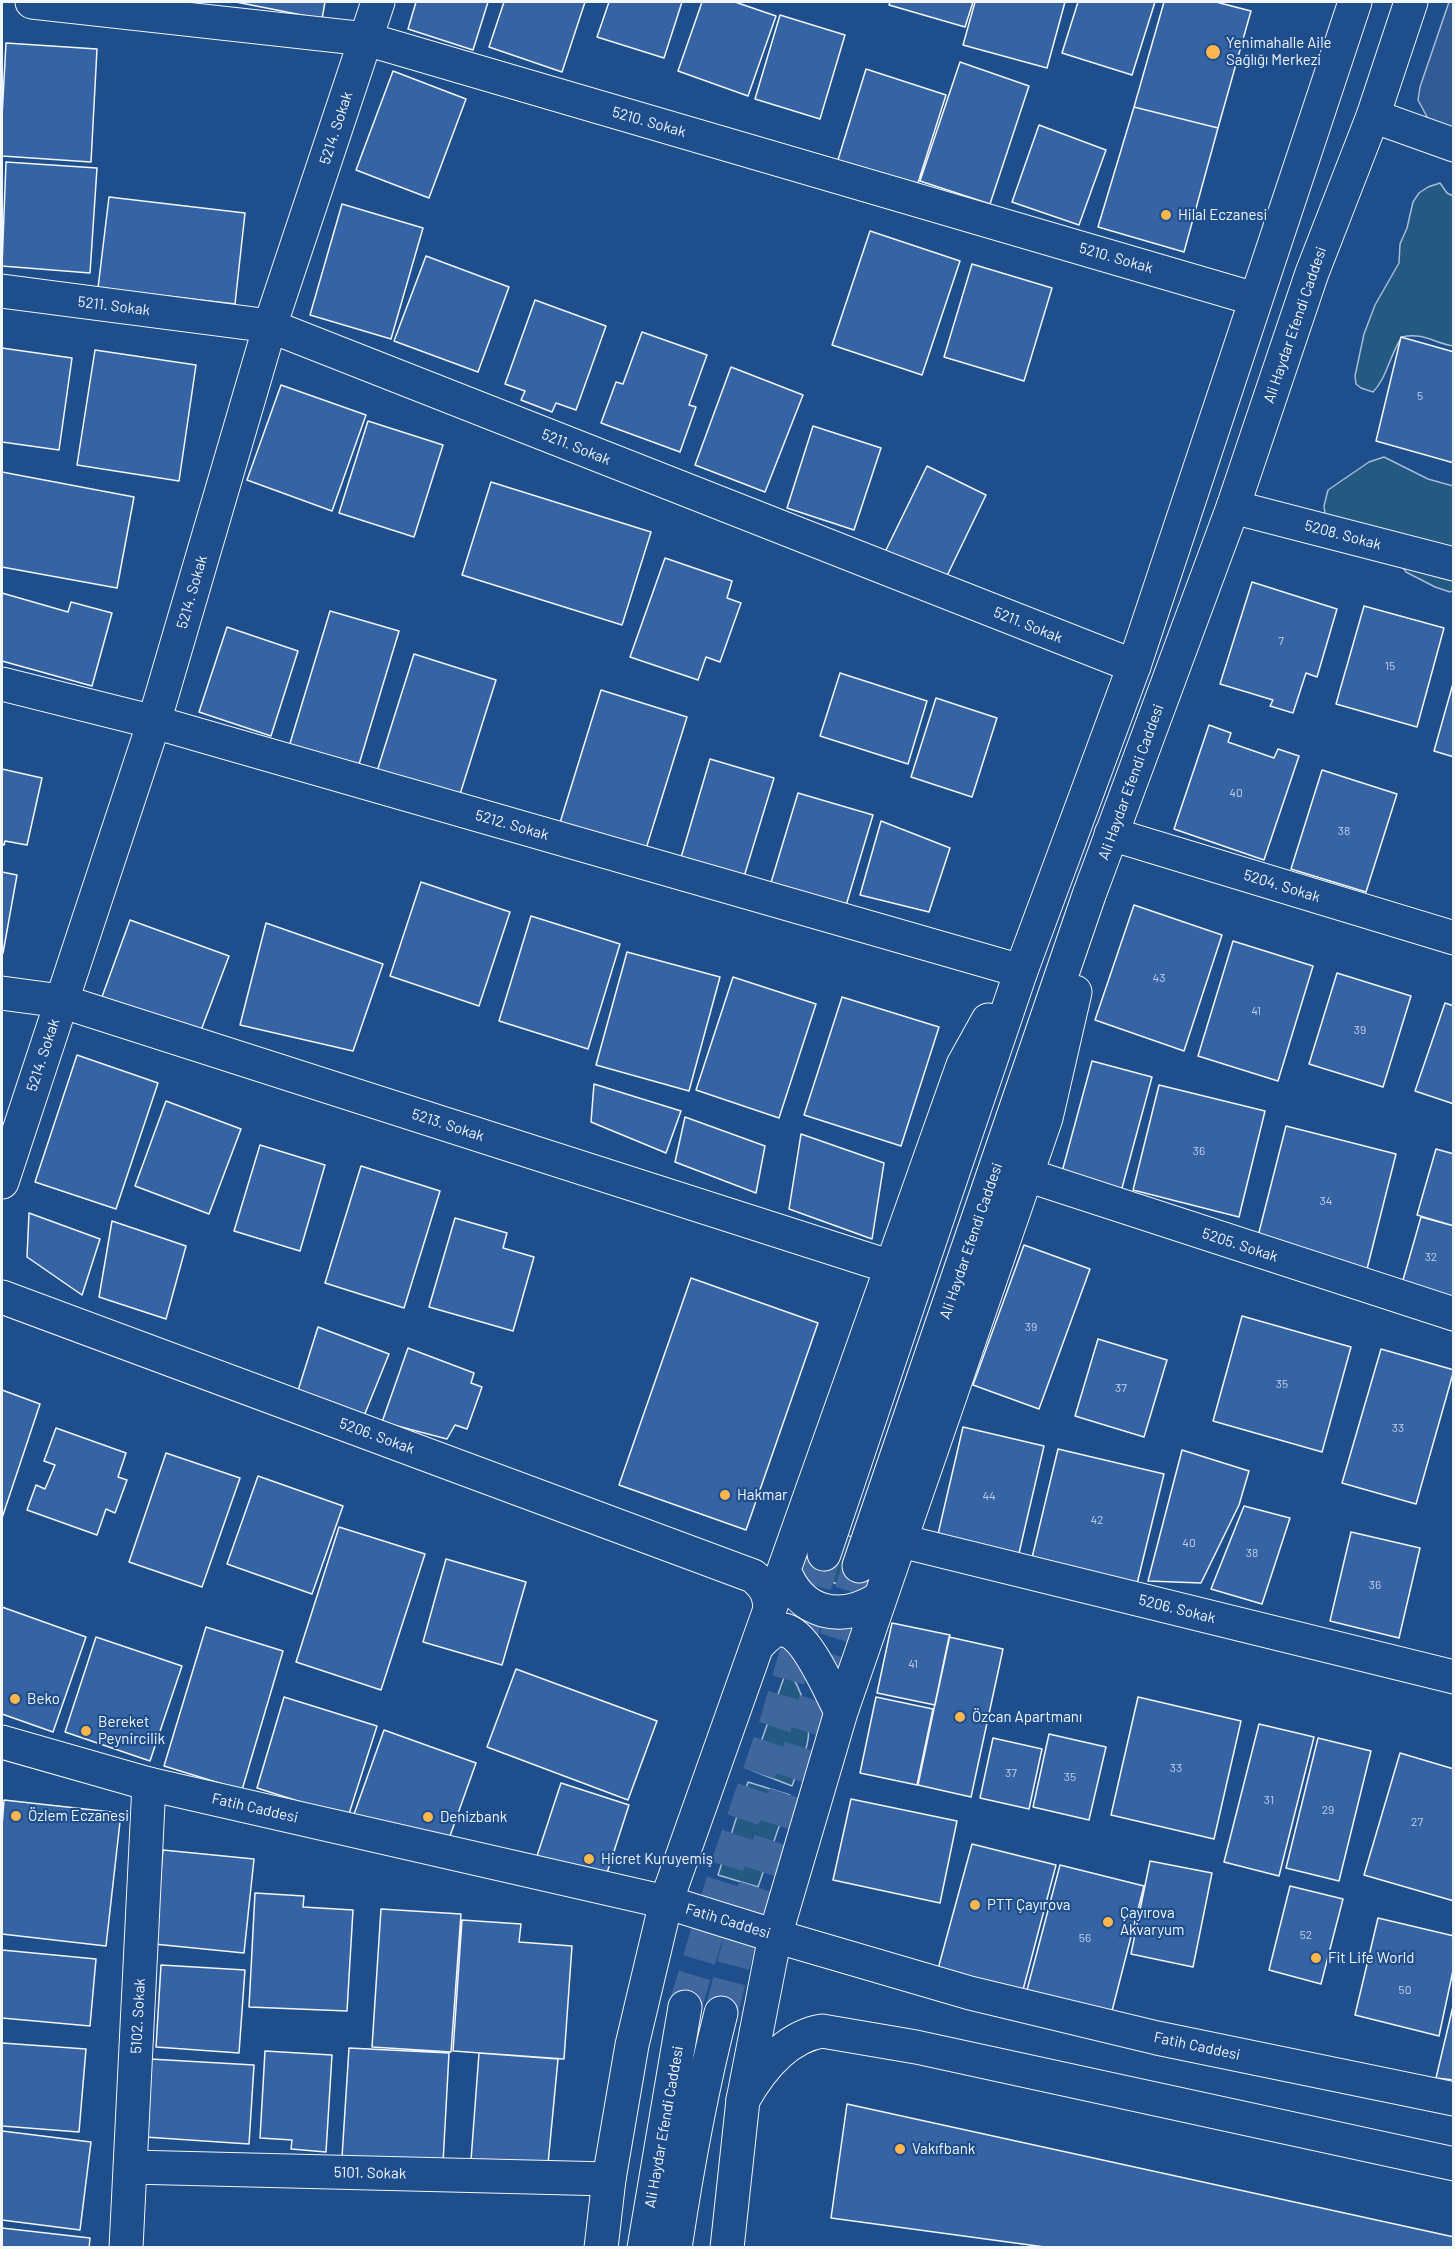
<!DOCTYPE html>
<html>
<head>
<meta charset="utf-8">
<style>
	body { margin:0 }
	#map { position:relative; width:1455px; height:2249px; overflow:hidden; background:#1f4e8c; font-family:Barlow,sans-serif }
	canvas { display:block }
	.frame { position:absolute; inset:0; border:3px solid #f2f6ff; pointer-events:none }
</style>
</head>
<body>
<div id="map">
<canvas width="1455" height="2249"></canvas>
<div class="frame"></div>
</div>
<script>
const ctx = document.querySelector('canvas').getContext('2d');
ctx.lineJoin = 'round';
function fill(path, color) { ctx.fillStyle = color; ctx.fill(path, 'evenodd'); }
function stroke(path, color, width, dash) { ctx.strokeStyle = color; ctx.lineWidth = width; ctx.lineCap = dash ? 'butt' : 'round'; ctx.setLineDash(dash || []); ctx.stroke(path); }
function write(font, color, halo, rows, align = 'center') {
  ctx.font = font + ' Barlow,sans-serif'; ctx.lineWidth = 4.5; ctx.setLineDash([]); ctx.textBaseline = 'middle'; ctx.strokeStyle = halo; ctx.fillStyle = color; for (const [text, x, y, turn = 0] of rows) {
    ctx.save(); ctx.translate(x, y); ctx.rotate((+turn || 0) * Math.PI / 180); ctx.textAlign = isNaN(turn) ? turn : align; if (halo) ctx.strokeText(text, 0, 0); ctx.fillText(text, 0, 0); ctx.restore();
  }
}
const green = new Path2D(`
	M 1440,183 L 1447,193 L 1453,196 L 1453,346 C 1434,343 1422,332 1402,337 C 1390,354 1387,378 1373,392 L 1361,388 L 1356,384 L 1355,376 L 1364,334 L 1375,305 L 1399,263 L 1400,244 L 1407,228 L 1413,202 L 1419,193 L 1428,187 Z
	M 1384,457 L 1428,479 L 1453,486 L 1453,590 L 1450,592 L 1435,587 L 1406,572 L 1386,542 L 1326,522 L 1324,506 L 1328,490 L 1369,462 Z
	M 830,1531 L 876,1543 C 864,1568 857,1598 824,1578 L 820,1560 Z
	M 787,1669 C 801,1687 813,1722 807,1745 C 803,1759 797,1772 792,1786 L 751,1770 Z
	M 748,1782 L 790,1795 L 758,1887 L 718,1875 Z`);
const parking = new Path2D(`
	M 1449,2 L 1453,2 L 1453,133 L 1432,126 L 1418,100 L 1420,87 Z`);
const building = new Path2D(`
	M 236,2 L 325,2 L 322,19 Z
	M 416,2 L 488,2 L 473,50 L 408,29 Z
	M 504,2 L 585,2 L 562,72 L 489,47 Z
	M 609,2 L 682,2 L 664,58 L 597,37 Z
	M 702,2 L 735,2 L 776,16 L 748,96 L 678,71 Z
	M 890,2 L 973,2 L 965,27 L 889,5 Z
	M 975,2 L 1065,2 L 1047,68 L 963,45 Z
	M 1078,2 L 1155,2 L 1132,75 L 1062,53 Z
	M 1164,2 L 1216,2 L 1251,11 L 1218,128 L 1134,107 Z
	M 780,15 L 845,35 L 820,119 L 755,99 Z
	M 6,43 L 97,49 L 91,162 L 2,156 L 2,117 Z
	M 960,62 L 1029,86 L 990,204 L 920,181 Z
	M 866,69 L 946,95 L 916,189 L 837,163 Z
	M 393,71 L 466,99 L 429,198 L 356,170 Z
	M 1134,107 L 1218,128 L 1184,252 L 1098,227 Z
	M 1039,125 L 1106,150 L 1079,225 L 1012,202 Z
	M 6,162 L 97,168 L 90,273 L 2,266 Z
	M 109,197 L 245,213 L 235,304 L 98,288 Z
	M 342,204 L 423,228 L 391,339 L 310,315 Z
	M 870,231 L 960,261 L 922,375 L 832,345 Z
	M 426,256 L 509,287 L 478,372 L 394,341 Z
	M 972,264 L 1052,288 L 1024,381 L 944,357 Z
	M 535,300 L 606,326 L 576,410 L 556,403 L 552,412 L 521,400 L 525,391 L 505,384 Z
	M 642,332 L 707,355 L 689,405 L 696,407 L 680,452 L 601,423 L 616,382 L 623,384 Z
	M 1401,337 L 1454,352 L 1454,463 L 1376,441 Z
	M 2,348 L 72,358 L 59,450 L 2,442 Z
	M 95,350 L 196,365 L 179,481 L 77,465 Z
	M 731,367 L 803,395 L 765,492 L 695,465 Z
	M 281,385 L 366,415 L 332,511 L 247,480 Z
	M 368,421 L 443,445 L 414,537 L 339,513 Z
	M 813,426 L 881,448 L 854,530 L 787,508 Z
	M 927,466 L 986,495 L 944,582 L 885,552 Z
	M 2,472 L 134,497 L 117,588 L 2,567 Z
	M 491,482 L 651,532 L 622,625 L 462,575 Z
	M 665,558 L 732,581 L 727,598 L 741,603 L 720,662 L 706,657 L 698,680 L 630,657 Z
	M 1252,582 L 1337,609 L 1317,677 L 1306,673 L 1293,713 L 1270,706 L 1273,700 L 1220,684 Z
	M 2,593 L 68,612 L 71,602 L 112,613 L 92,686 L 2,661 Z
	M 1364,606 L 1444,628 L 1417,727 L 1336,704 Z
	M 330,611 L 399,631 L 357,771 L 288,750 Z
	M 227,627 L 298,651 L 271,736 L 199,712 Z
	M 414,654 L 496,680 L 456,807 L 374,781 Z
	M 840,673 L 927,701 L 908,764 L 820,736 Z
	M 1454,680 L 1454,757 L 1434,751 Z
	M 601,690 L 687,717 L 645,852 L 559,826 Z
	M 936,698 L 997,718 L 972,797 L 911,777 Z
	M 1209,725 L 1231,733 L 1228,742 L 1274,758 L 1278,749 L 1299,756 L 1264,860 L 1174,829 Z
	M 710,759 L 774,778 L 743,880 L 680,861 Z
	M 2,769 L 42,778 L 27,845 L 5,841 L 4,845 L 2,844 Z
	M 1322,770 L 1397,794 L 1366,892 L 1291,869 Z
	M 798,793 L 873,815 L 845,909 L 770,886 Z
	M 881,821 L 950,848 L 929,912 L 860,895 Z
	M 2,872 L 17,875 L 3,953 L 2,952 Z
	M 421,882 L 510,912 L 479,1006 L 390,976 Z
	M 1134,905 L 1222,935 L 1184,1051 L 1095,1020 Z
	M 531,916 L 620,944 L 588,1049 L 499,1021 Z
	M 130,920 L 229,956 L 197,1041 L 99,1005 Z
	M 266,923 L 383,964 L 353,1051 L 240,1025 Z
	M 1233,941 L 1313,966 L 1278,1081 L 1198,1056 Z
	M 627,952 L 720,977 L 689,1091 L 596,1065 Z
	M 1337,973 L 1411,996 L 1383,1087 L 1309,1064 Z
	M 733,977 L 816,1004 L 779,1118 L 696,1090 Z
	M 842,997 L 939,1027 L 901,1146 L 804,1115 Z
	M 1445,1003 L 1454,1006 L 1454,1104 L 1415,1091 Z
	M 77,1055 L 158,1083 L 116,1209 L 35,1182 Z
	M 1092,1061 L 1152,1077 L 1119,1199 L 1059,1183 Z
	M 594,1084 L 681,1111 L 666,1153 L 591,1122 Z
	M 1159,1085 L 1265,1111 L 1239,1217 L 1133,1190 Z
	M 166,1101 L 241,1129 L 209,1214 L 135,1186 Z
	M 685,1117 L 765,1146 L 756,1193 L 675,1162 Z
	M 1286,1126 L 1396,1154 L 1365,1277 L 1255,1248 Z
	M 801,1134 L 884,1163 L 872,1239 L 789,1209 Z
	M 260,1145 L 325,1165 L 300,1251 L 234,1231 Z
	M 1436,1149 L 1454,1154 L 1454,1226 L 1417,1215 Z
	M 361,1166 L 440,1191 L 404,1308 L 325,1283 Z
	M 29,1213 L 100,1239 L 82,1295 L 27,1257 Z
	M 1421,1217 L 1454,1226 L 1454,1302 L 1401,1287 Z
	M 455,1218 L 507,1233 L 503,1248 L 534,1257 L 513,1331 L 429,1307 Z
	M 112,1221 L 186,1246 L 166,1319 L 99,1297 Z
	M 1024,1245 L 1090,1269 L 1039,1409 L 973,1385 Z
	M 691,1278 L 818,1323 L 746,1530 L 619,1485 Z
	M 1242,1316 L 1351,1347 L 1322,1452 L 1213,1421 Z
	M 318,1327 L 389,1354 L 364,1416 L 296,1397 Z
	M 1098,1339 L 1167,1360 L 1144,1437 L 1075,1416 Z
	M 408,1348 L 474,1373 L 471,1383 L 482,1387 L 467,1429 L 455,1425 L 447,1439 L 382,1422 Z
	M 1381,1349 L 1454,1370 L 1416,1504 L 1342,1483 Z
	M 2,1390 L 40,1404 L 2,1518 Z
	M 963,1427 L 1044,1446 L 1016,1566 L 935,1547 Z
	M 56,1428 L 126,1453 L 118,1477 L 127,1480 L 115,1513 L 106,1509 L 97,1535 L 27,1510 L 36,1485 L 45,1489 L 55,1465 L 44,1461 Z
	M 1058,1449 L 1164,1474 L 1135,1592 L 1030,1566 Z
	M 1182,1450 L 1249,1471 L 1239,1505 L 1201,1583 L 1148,1581 Z
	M 166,1453 L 240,1478 L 202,1587 L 129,1562 Z
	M 258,1476 L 343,1506 L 312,1594 L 227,1564 Z
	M 1244,1506 L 1290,1518 L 1262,1604 L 1211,1589 Z
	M 339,1527 L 425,1554 L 381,1690 L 296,1662 Z
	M 1351,1532 L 1420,1548 L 1399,1638 L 1330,1621 Z
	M 446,1559 L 526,1582 L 502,1665 L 423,1642 Z
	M 2,1607 L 86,1637 L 53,1732 L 2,1714 Z
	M 892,1623 L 950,1635 L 935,1705 L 877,1693 Z
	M 206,1627 L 283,1651 L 242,1790 L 164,1766 Z
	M 96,1637 L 182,1666 L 150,1761 L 65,1732 Z
	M 949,1637 L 1003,1649 L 971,1797 L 918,1785 Z
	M 516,1669 L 657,1721 L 628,1800 L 487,1747 Z
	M 284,1697 L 377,1726 L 348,1817 L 257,1788 Z
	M 876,1697 L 933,1709 L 917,1785 L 860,1773 Z
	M 1138,1697 L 1241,1721 L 1214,1839 L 1111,1815 Z
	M 1259,1724 L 1314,1737 L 1279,1876 L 1224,1862 Z
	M 384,1730 L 476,1763 L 445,1850 L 353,1817 Z
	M 1049,1734 L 1106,1747 L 1089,1820 L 1033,1807 Z
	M 993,1738 L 1042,1749 L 1029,1809 L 980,1798 Z
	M 1318,1738 L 1371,1751 L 1339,1881 L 1286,1868 Z
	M 1400,1753 L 1454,1769 L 1454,1901 L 1364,1875 Z
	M 561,1783 L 629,1805 L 605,1879 L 537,1856 Z
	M 851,1799 L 957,1821 L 940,1903 L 833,1880 Z
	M 4,1800 L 121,1813 L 106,1946 L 2,1934 L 2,1826 Z
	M 972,1844 L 1056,1865 L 1023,1990 L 938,1969 Z
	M 163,1850 L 254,1859 L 244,1953 L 154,1944 Z
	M 1150,1861 L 1212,1873 L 1193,1967 L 1131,1954 Z
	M 1060,1865 L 1144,1886 L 1112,2011 L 1027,1990 Z
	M 1290,1886 L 1343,1899 L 1321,1984 L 1269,1970 Z
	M 255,1893 L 304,1896 L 303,1907 L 353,1910 L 347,2011 L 249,2007 Z
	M 381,1909 L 461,1914 L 451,2052 L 372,2047 Z
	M 1378,1918 L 1454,1936 L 1454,1966 L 1439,2036 L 1355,2015 Z
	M 462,1920 L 521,1924 L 519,1942 L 572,1946 L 564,2059 L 453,2051 Z
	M 2,1950 L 96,1959 L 90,2026 L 2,2018 Z
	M 161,1965 L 245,1970 L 239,2053 L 156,2047 Z
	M 1454,2002 L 1454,2080 L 1436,2078 Z
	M 2,2043 L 86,2049 L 79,2132 L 2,2126 Z
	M 349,2048 L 449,2053 L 443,2163 L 342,2157 Z
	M 265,2051 L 332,2055 L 326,2152 L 291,2149 L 292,2140 L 260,2138 Z
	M 479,2053 L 558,2059 L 548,2164 L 471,2160 Z
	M 150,2059 L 254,2065 L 249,2144 L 145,2137 Z
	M 847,2104 L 1454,2237 L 1454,2248 L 1052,2248 L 831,2218 Z
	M 2,2131 L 91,2142 L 80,2230 L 2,2220 Z
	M 2,2228 L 90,2238 L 89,2248 L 2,2248 Z`);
const primaryTunnel = new Path2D(`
	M 685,2007 L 729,1860 L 777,1720 L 824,1554
	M 721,2013 L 748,1909 L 859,1566`);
const street = new Path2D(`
	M 32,2 L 366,39 L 1255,299
	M 1373,116 L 1454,145
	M 2,291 L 270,326 L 1134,666
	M 1233,507 L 1454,564
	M 2,684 L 154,722 L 1021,971
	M 1111,834 L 1454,938
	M 2,993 L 61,1001 L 891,1267
	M 1027,1175 L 1454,1314
	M 2,1182 L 154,722 L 270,326 L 378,2
	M 2,1297 L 753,1576 C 765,1586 769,1593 770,1608
	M 901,1541 L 1454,1677
	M 131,2167 L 609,2179
	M 126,2248 L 149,1784`);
const secondary = new Path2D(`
	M 2,1742 L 149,1784 L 666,1902 L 775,1936 L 970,1993 L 1157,2038 L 1454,2099
	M 743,2100 C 760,2070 786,2037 822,2031 L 916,2047 L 1454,2164`);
const primary = new Path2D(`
	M 824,1554 L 1021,971 L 1134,666 L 1355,2
	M 859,1566 L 1089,895 L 1233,507 L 1312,273 L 1373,116 L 1411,2
	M 784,1570 C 801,1615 841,1623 880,1598
	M 757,1646 C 764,1639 773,1628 784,1630 C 807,1634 831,1693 841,1712
	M 601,2248 L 609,2179 L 632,2045 L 666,1902 L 963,1065 L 988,1020
	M 644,2248 L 685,2007
	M 675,2248 C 687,2168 701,2091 721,2013
	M 727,2248 L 743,2100 L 775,1936 L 841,1712 L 1046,1118 L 1075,992`);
const markers = [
	[1213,52,8,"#ffb74d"],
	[1166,215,6,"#ffb74d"],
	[725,1495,6,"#ffb74d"],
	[15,1699,6,"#ffb74d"],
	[960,1717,6,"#ffb74d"],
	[86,1731,6,"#ffb74d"],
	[16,1816,6,"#ffb74d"],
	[428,1817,6,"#ffb74d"],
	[589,1859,6,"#ffb74d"],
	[975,1905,6,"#ffb74d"],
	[1108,1922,6,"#ffb74d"],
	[1316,1958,6,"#ffb74d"],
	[900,2149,6,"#ffb74d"]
];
const numberNames = [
	["5",1420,396],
	["7",1281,641],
	["15",1390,666],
	["40",1236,793],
	["38",1344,831],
	["43",1159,978],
	["41",1256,1011],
	["39",1360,1030],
	["36",1199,1151],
	["34",1326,1201],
	["32",1431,1257],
	["39",1031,1327],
	["35",1282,1384],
	["37",1121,1388],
	["33",1398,1428],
	["44",989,1496],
	["42",1097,1520],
	["40",1189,1543],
	["38",1252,1553],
	["36",1375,1585],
	["41",913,1664],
	["33",1176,1768],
	["37",1011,1773],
	["35",1070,1777],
	["31",1269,1800],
	["29",1328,1810],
	["27",1417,1822],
	["52",1306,1935],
	["56",1085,1938],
	["50",1405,1990]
];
const poiNames = [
	["Yenimahalle Aile",1226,43],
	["Sağlığı Merkezi",1226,60],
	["Hilal Eczanesi",1178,215],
	["Hakmar",737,1495],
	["Beko",27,1699],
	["Özcan Apartmanı",972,1717],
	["Bereket",98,1722],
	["Peynircilik",98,1739],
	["Özlem Eczanesi",28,1816],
	["Denizbank",440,1817],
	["Hicret Kuruyemiş",601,1859],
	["PTT Çayırova",987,1905],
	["Çayırova",1120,1913],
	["Akvaryum",1120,1930],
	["Fit Life World",1328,1958],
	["Vakıfbank",912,2149]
];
const streetNames = [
	["5210. Sokak",649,122,16],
	["5214. Sokak",336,128,-72],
	["5210. Sokak",1116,258,16],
	["5211. Sokak",114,306,7],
	["Ali Haydar Efendi Caddesi",1295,325,-71],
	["5211. Sokak",576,447,22],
	["5208. Sokak",1343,535,15],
	["5214. Sokak",192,592,-74],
	["5211. Sokak",1028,625,22],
	["Ali Haydar Efendi Caddesi",1131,782,-70],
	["5212. Sokak",512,825,16],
	["5204. Sokak",1282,886,17],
	["5214. Sokak",43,1055,-72],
	["5213. Sokak",448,1125,18],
	["Ali Haydar Efendi Caddesi",971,1241,-71],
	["5205. Sokak",1240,1245,18],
	["5206. Sokak",377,1436,20],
	["5206. Sokak",1177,1609,14],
	["Fatih Caddesi",255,1808,13],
	["Fatih Caddesi",728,1921,17],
	["5102. Sokak",138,2016,-87],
	["Fatih Caddesi",1197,2046,12],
	["Ali Haydar Efendi Caddesi",664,2127,-80],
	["5101. Sokak",370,2173,1]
];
fill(green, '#245a82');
stroke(green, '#a8bbd7', 1.5);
fill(parking, '#305b95');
stroke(parking, '#a8bbd7', 1.5);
fill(building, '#3563a3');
stroke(building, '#f2f6ff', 1.5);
stroke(primaryTunnel, '#3f679d', 33, [33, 16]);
stroke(street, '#f2f6ff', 35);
stroke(secondary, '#f2f6ff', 35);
stroke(primary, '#f2f6ff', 35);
stroke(street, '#1f4e8c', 33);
stroke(secondary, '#1f4e8c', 33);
stroke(primary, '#1f4e8c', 33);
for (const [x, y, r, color] of markers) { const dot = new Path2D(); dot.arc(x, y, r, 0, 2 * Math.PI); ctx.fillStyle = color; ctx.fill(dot); stroke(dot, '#1f4e8c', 2); }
write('12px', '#c3d1e8', null, numberNames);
write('15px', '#f2f6ff', '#1f4e8c', poiNames, 'left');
write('15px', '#f2f6ff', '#1f4e8c', streetNames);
</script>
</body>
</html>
